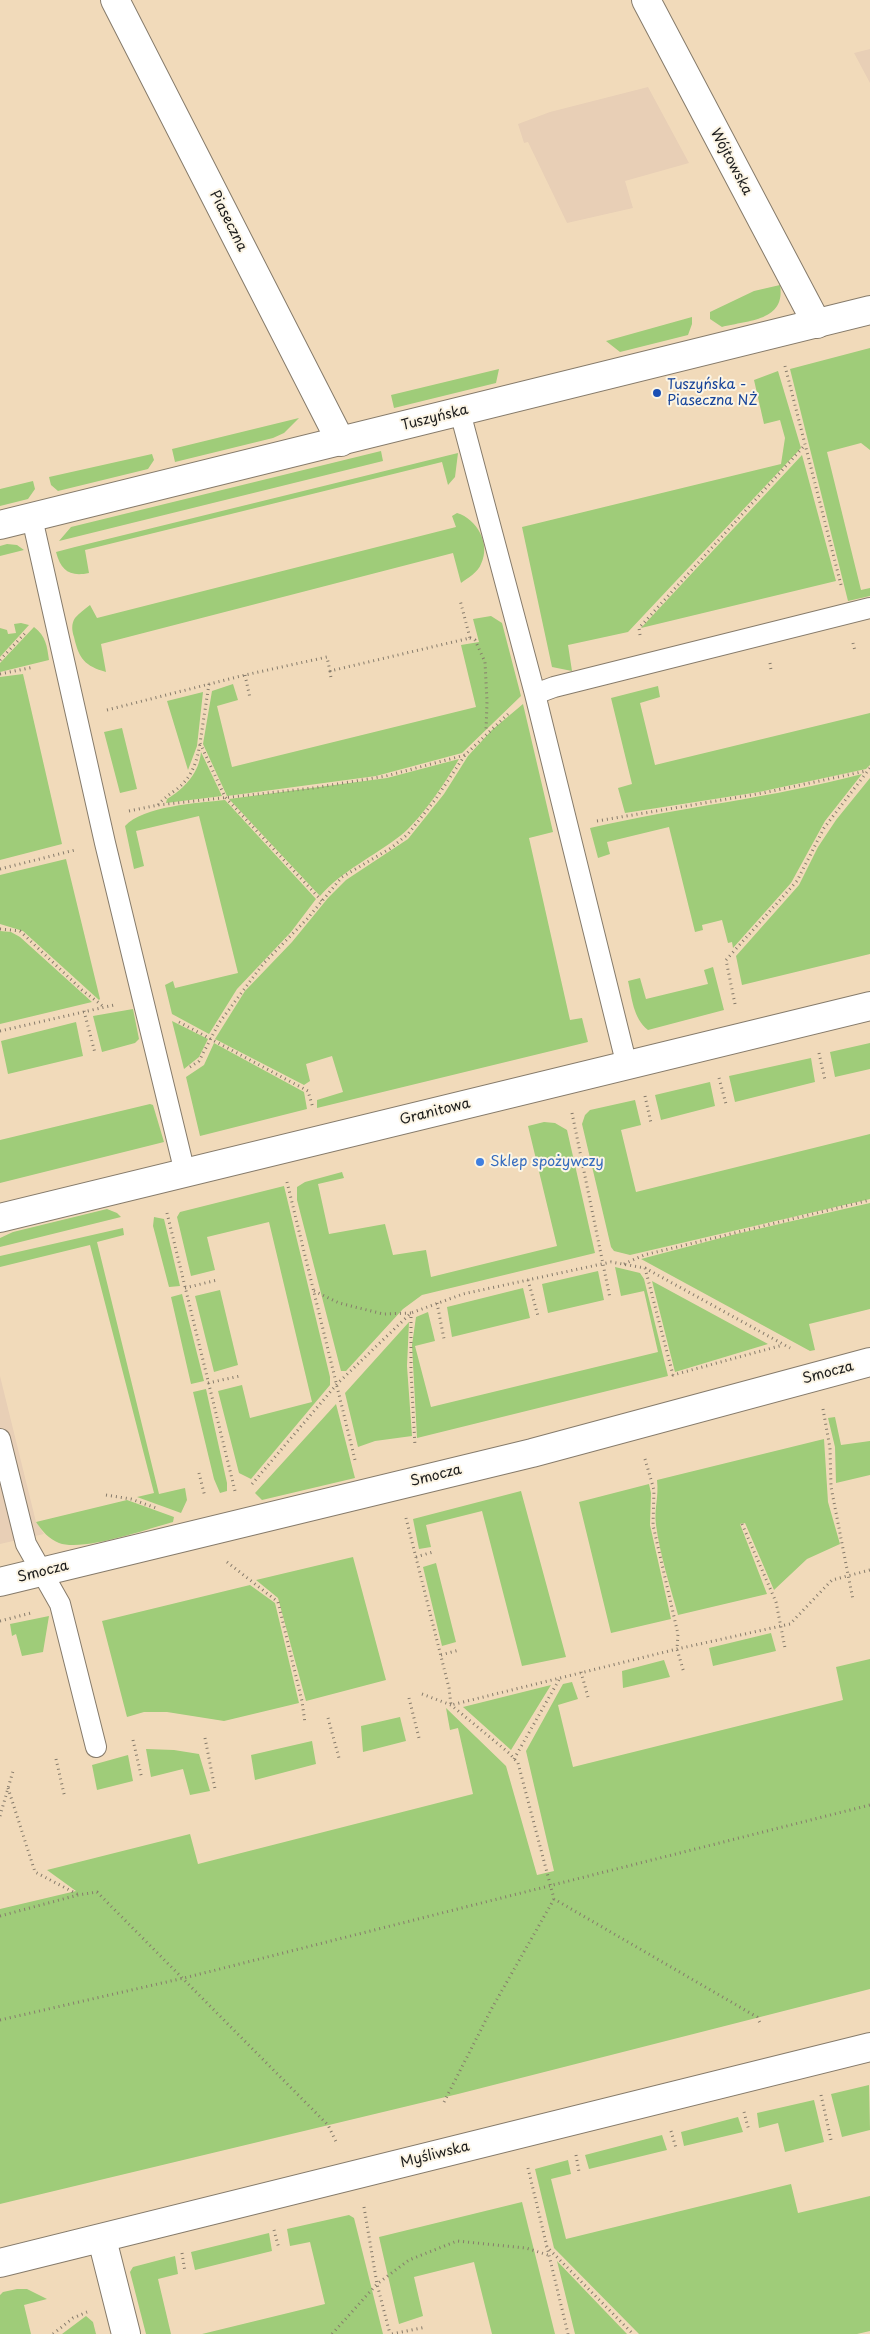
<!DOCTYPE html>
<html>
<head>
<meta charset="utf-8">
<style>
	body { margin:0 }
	canvas { display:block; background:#f1daba }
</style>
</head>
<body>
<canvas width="870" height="2334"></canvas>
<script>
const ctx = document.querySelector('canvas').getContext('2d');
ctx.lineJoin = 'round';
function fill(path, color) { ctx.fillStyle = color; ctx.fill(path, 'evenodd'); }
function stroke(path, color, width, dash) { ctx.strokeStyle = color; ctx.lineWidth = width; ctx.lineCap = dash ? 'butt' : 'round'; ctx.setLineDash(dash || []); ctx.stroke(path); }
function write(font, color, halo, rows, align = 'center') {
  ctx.font = font + ' "Playpen Sans",sans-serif'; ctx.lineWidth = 4; ctx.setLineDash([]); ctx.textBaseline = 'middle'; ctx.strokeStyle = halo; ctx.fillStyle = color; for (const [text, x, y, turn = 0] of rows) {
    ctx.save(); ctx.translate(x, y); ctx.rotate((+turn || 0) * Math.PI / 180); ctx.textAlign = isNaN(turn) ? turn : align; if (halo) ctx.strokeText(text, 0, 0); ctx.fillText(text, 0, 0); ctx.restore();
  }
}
const built = new Path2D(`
	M 870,49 L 870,83 L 854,53 Z
	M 648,87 L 689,163 L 625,181 L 633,208 L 567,223 L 528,142 L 524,143 L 518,124 L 550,112 Z
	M 0,1376 L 36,1522 L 44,1534 L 0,1544 Z`);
const green = new Path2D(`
	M 780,285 C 786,321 749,320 722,327 L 710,319 L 710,312 L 754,291 Z
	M 692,317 L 692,324 L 688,335 L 620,352 L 606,341 Z
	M 870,348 L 870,450 L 861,443 L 827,452 L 861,590 L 870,588 L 870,596 L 848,601 L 790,369 Z
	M 499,369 L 496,383 L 394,408 L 391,395 Z
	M 778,371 L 801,448 L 628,632 L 568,645 L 572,671 L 552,667 L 522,527 L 781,464 L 785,438 L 780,420 L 764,424 L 754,380 Z
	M 299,418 L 284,433 L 273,438 L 175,462 L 172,449 Z
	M 381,451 L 383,461 L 59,541 L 71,527 Z
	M 458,453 L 455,477 L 448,485 L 442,462 L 85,550 L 89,573 C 70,577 61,571 56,552 L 75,547 Z
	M 152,454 L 154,460 L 148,469 L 58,491 L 51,485 L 49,477 Z
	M 802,455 L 836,581 L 641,628 Z
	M 33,481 L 35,489 L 28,499 L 0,506 L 0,489 Z
	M 457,513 C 477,519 491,544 481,564 C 478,572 468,578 461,583 L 453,553 L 101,644 L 106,672 C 85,666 79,659 74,637 C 72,631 71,624 75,618 C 79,613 85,609 90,605 L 97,618 L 456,527 L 452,516 Z
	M 7,544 L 17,545 L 24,550 L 0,556 L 0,546 Z
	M 491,616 L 502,623 L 521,696 L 462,753 L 376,776 L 227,796 L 203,744 L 212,691 L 233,684 L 238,700 L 217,706 L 232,767 L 476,707 L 461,645 L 479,642 L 473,619 Z
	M 21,623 L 29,625 L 0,657 L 0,628 L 7,630 L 8,634 L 16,633 L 14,624 Z
	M 34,627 C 46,636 47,646 49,660 L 0,672 L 0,663 Z
	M 23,674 L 62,844 L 0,860 L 0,677 Z
	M 658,686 L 660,697 L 640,703 L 655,765 L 870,713 L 870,765 L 866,769 L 759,792 L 625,813 L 618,788 L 632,784 L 611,698 Z
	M 203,692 L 197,746 L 188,770 L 167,701 Z
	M 523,704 L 553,832 L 529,838 L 570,1020 L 582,1018 L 588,1042 L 317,1108 L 317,1100 L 343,1092 L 332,1056 L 306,1064 L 310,1081 L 304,1085 L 215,1039 L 245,991 L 292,942 L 328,898 L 346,880 L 408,839 L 444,794 L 468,756 L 492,730 Z
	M 122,728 L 137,789 L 120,793 L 104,732 Z
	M 201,752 L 222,796 L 166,803 L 167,799 C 185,788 199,773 201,752 Z
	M 459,759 C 447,780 420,821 400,836 C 373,857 343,870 320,896 L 229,799 L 387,778 Z
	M 862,774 L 825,821 L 791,883 L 733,948 L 732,942 L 728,943 L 722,920 L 702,925 L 703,930 L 695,932 L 669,827 L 607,842 L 610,854 L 598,858 L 590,828 C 680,807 773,798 862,774 Z
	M 870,778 L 870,954 L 742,985 L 736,956 L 799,885 L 818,847 L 836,820 Z
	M 225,800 L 316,899 L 291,932 L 237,989 L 209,1034 L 172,1014 L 165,985 L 173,981 L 175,988 L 238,973 L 199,816 L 136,831 L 144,866 L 134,869 L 125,826 C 143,806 198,803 225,800 Z
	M 66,859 L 100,999 L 99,1000 L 23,931 L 0,924 L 0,875 Z
	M 0,931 L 11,932 L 20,937 L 92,1002 L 0,1024 Z
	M 713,967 L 724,1010 L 648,1030 C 633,1018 632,998 628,981 L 640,978 L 646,999 L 708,984 L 704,970 Z
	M 133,1009 L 139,1039 L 135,1043 L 102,1052 L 93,1016 Z
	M 172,1021 L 208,1039 L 199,1057 L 184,1069 Z
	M 76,1022 L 83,1056 L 8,1074 L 1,1041 Z
	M 214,1043 L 304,1092 L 307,1109 L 200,1136 L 186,1077 L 204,1065 Z
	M 870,1043 L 870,1069 L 835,1077 L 830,1052 Z
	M 811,1058 L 815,1082 L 735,1102 L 729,1076 Z
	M 710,1082 L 715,1106 L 661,1120 L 655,1095 Z
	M 635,1100 L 641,1125 L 621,1130 L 636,1192 L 870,1134 L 870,1199 L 630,1255 L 614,1251 L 611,1247 L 582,1124 L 585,1115 L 590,1110 Z
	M 150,1104 L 153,1105 L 164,1142 L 0,1183 L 0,1140 Z
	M 544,1122 L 555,1123 L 567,1130 L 595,1253 L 422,1295 L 403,1309 L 346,1371 L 341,1371 L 297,1200 L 297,1187 L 305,1182 L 342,1172 L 344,1178 L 318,1184 L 329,1234 L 385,1224 L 393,1255 L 426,1250 L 431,1277 L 557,1246 L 528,1126 Z
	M 284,1186 L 330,1377 L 330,1385 L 251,1479 L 239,1473 L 218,1391 L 242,1385 L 250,1418 L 312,1402 L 269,1222 L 207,1237 L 215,1270 L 191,1276 L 177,1217 L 180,1212 Z
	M 870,1203 L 870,1309 L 809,1324 L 815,1350 L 810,1351 L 641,1259 L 732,1235 Z
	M 107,1209 L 117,1213 L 121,1217 L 0,1247 L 0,1238 L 13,1232 Z
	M 154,1217 L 164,1219 L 180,1286 L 169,1287 L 153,1226 Z
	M 123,1228 L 124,1235 L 97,1242 L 159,1494 L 185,1488 L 187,1500 L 181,1513 L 137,1497 L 154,1493 L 90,1245 L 0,1267 L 0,1256 Z
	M 615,1267 L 640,1273 L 644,1279 L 668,1376 L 417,1438 L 412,1345 L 416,1317 L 428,1312 L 435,1341 L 415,1346 L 431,1407 L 658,1352 L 644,1291 L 621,1296 Z
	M 598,1271 L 604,1300 L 548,1313 L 542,1284 Z
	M 652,1281 L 768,1344 L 675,1372 Z
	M 523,1288 L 530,1318 L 452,1337 L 447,1307 Z
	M 220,1290 L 238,1365 L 214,1372 L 195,1296 Z
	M 182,1294 L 204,1381 L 191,1384 L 171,1297 Z
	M 409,1322 L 407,1366 L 412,1436 L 375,1441 L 358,1447 L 345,1393 Z
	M 206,1389 L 227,1483 L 227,1491 L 220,1493 L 214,1479 L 193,1392 Z
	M 336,1404 L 355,1478 L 262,1500 L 255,1493 Z
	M 835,1417 L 841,1445 L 870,1441 L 870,1475 L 836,1483 L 835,1447 L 828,1418 Z
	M 824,1439 L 828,1502 L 840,1544 L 807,1559 L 774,1590 L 745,1523 L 740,1524 L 767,1594 L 678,1615 C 670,1586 660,1555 656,1525 C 654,1507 659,1498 657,1480 Z
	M 649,1484 L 651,1493 L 650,1525 L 671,1619 L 611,1633 L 579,1502 Z
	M 521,1491 L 566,1657 L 522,1666 L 482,1511 L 426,1525 L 431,1547 L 419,1549 L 413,1519 Z
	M 127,1500 L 174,1517 L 173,1522 C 147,1529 83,1552 59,1543 C 49,1539 42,1531 36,1522 Z
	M 353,1557 L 386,1680 L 306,1701 L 278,1598 L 256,1580 Z
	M 436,1563 L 456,1642 L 442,1646 L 423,1567 Z
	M 250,1585 L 275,1603 L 299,1703 L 224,1721 L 167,1712 L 144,1712 L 127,1717 L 102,1621 Z
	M 49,1616 L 43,1652 L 22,1656 L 16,1634 L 12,1636 L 10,1624 Z
	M 771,1633 L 776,1651 L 713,1666 L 709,1648 Z
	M 870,1659 L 870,1989 L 458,2094 L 0,2204 L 0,1909 L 76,1891 L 47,1870 L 190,1834 L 198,1864 L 473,1794 L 458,1728 L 450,1730 L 446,1708 L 506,1766 L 537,1875 L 554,1871 L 526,1751 L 563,1684 L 572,1682 L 578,1699 L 558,1705 L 573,1767 L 843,1700 L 836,1667 Z
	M 664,1660 L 670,1677 L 623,1688 L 622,1671 Z
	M 551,1685 L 511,1750 L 463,1707 Z
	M 400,1717 L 406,1741 L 363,1752 L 361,1726 Z
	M 312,1741 L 316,1764 L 255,1780 L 251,1755 Z
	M 146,1749 L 174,1750 L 199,1754 L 210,1791 L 190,1795 L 183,1769 L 151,1777 Z
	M 128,1755 L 133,1781 L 97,1790 L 92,1765 Z
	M 869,2085 L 870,2130 L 842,2137 L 831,2094 Z
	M 814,2100 L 824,2142 L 785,2152 L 778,2123 L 759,2128 L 757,2113 Z
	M 738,2117 L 743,2132 L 684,2146 L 681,2132 Z
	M 662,2135 L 667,2150 L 589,2169 L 585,2155 Z
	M 568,2160 L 571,2174 L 551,2179 L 566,2239 L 791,2184 L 798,2213 L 870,2196 L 870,2331 L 857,2334 L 639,2334 L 554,2248 L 535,2169 Z
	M 522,2202 L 555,2334 L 492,2334 L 474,2262 L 414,2277 L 423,2316 L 399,2324 L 379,2237 Z
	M 349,2215 L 354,2218 L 383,2334 L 202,2334 L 325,2304 L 310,2242 L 290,2246 L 287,2229 Z
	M 269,2233 L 272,2251 L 195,2270 L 191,2252 Z
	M 175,2256 L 178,2274 L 158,2279 L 171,2334 L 146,2334 L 130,2272 L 133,2267 Z
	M 557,2261 L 627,2334 L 575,2334 Z
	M 17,2289 L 27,2289 L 47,2299 L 24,2305 L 31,2334 L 0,2334 L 0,2295 L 3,2292 Z
	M 86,2316 L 93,2322 L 96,2334 L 62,2334 Z`);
const path = new Path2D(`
	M 785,366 L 841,585
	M 640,635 L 639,628 L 805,445
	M 470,638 L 475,640 L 485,662 L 487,701 L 486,732
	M 853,643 L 855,651
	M 0,660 L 27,631
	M 770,663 L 771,670
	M 330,671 L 331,678
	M 0,674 L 34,667
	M 245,675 L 250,698
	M 209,684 L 200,743 L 225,797 L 322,901
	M 107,710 L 245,675 L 327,657 L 330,671 L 470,638 L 460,600
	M 158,805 C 164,798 170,794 177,789 C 192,777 197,762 200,743
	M 129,811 L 158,805 L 313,788 L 386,776 L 465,755
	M 597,821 L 763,793 L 866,771
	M 0,869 L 75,850
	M 0,929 L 20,931 L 82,990 L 104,1007
	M 735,1004 L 726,960 L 797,881 L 824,828 L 870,768
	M 84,1011 L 95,1053
	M 179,1022 L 308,1091 L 313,1108
	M 0,1031 L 114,1005
	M 819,1053 L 825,1080
	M 190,1067 L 199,1061 L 219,1023 L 263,964 L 307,919 L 342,877 L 391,848 L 408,834 L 435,800 L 465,755 L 508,714
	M 719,1078 L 726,1104
	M 645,1096 L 651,1123
	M 572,1113 L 610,1298
	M 287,1182 L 355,1460
	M 167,1213 L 235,1491
	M 624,1264 L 644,1255 L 870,1200
	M 645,1268 L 673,1375 L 783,1345
	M 528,1280 L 538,1316
	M 185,1288 L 217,1280
	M 314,1291 L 339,1303 L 383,1314 L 411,1313 L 411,1371 L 415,1446
	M 437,1303 L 444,1339
	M 208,1383 L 240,1376
	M 823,1409 L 830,1448 L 831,1487 L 853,1600
	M 645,1459 L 654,1490 L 653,1525 L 678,1634 L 677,1649 L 684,1673
	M 199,1473 L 205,1497
	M 252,1484 L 337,1384 L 411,1313 L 463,1294 L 611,1262 L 645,1268 L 790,1348
	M 106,1495 L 131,1499 L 156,1508
	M 406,1518 L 449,1688 L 451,1705 L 677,1649 L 790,1624 L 832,1580 L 870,1570
	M 742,1524 L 776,1602 L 785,1648
	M 416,1557 L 433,1552
	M 227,1562 L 278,1602 L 302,1701 L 305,1723
	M 0,1621 L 31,1613
	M 441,1655 L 459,1650
	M 581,1672 L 588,1697
	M 422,1694 L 451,1705 L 509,1753 L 518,1763 L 554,1899 L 757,2017 L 760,2023
	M 409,1698 L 419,1738
	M 328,1718 L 339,1758
	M 205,1738 L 215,1789
	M 133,1740 L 142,1779
	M 56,1759 L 65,1798
	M 514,1759 L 560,1678
	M 8,1788 L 35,1872 L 77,1894
	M 0,1816 L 13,1771
	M 0,1916 L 78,1895 L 97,1892 L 328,2125 L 337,2144
	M 0,2020 L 184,1978 L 870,1805
	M 821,2095 L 831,2140
	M 444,2102 L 492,2008 L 554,1899
	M 744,2112 L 749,2131
	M 671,2131 L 676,2148
	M 576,2155 L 579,2172
	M 528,2168 L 568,2334
	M 364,2207 L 377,2284 L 390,2334
	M 274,2230 L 279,2249
	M 546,2246 L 633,2334
	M 182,2253 L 185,2272
	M 53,2334 L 73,2318 L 87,2312
	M 332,2334 L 377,2284 L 409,2260 L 457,2241 L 526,2248 L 548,2255
	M 392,2334 L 426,2327`);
const lane = new Path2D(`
	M 460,412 L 535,694 L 627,1066
	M 32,518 L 105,843 L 185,1173
	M 535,694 L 554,687 L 870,608
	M 0,1439 L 26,1544 L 60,1604 L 96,1747`);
const street = new Path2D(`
	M 115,0 L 341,442
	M 646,0 L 817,324
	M 0,1218 L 870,1006
	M 0,1582 L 532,1453 L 870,1362
	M 102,2239 L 126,2334
	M 0,2263 L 870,2047`);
const secondary = new Path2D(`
	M 0,525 L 870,310`);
const markers = [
	[657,393,5,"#1a4fb4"],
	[480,1162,5,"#3f7fe0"]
];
const streetNames = [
	["Wójtowska",731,162,62],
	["Piaseczna",228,221,63],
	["Tuszyńska",435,418,-14],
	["Granitowa",435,1112,-14],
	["Smocza",828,1373,-15],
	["Smocza",436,1476,-14],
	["Smocza",43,1572,-14],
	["Myśliwska",435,2155,-14]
];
const transitNames = [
	["Tuszyńska -",667,385],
	["Piaseczna NŻ",667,401]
];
const shopNames = [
	["Sklep spożywczy",490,1162]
];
fill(built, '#e8cfb6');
fill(green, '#9fcc79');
stroke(lane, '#867b6b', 22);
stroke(street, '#867b6b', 30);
stroke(secondary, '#867b6b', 30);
stroke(path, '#867b6b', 3, [1, 4]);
stroke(lane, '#fff', 20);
stroke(street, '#fff', 28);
stroke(secondary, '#fff', 28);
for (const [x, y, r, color] of markers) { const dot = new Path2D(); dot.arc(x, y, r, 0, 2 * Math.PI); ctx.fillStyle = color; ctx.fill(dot); stroke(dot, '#fcf5e5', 2); }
write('14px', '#1c1c1c', '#fcf5e5', streetNames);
write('14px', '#164399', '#fcf5e5', transitNames, 'left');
write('14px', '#366cbe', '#fcf5e5', shopNames, 'left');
</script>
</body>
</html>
